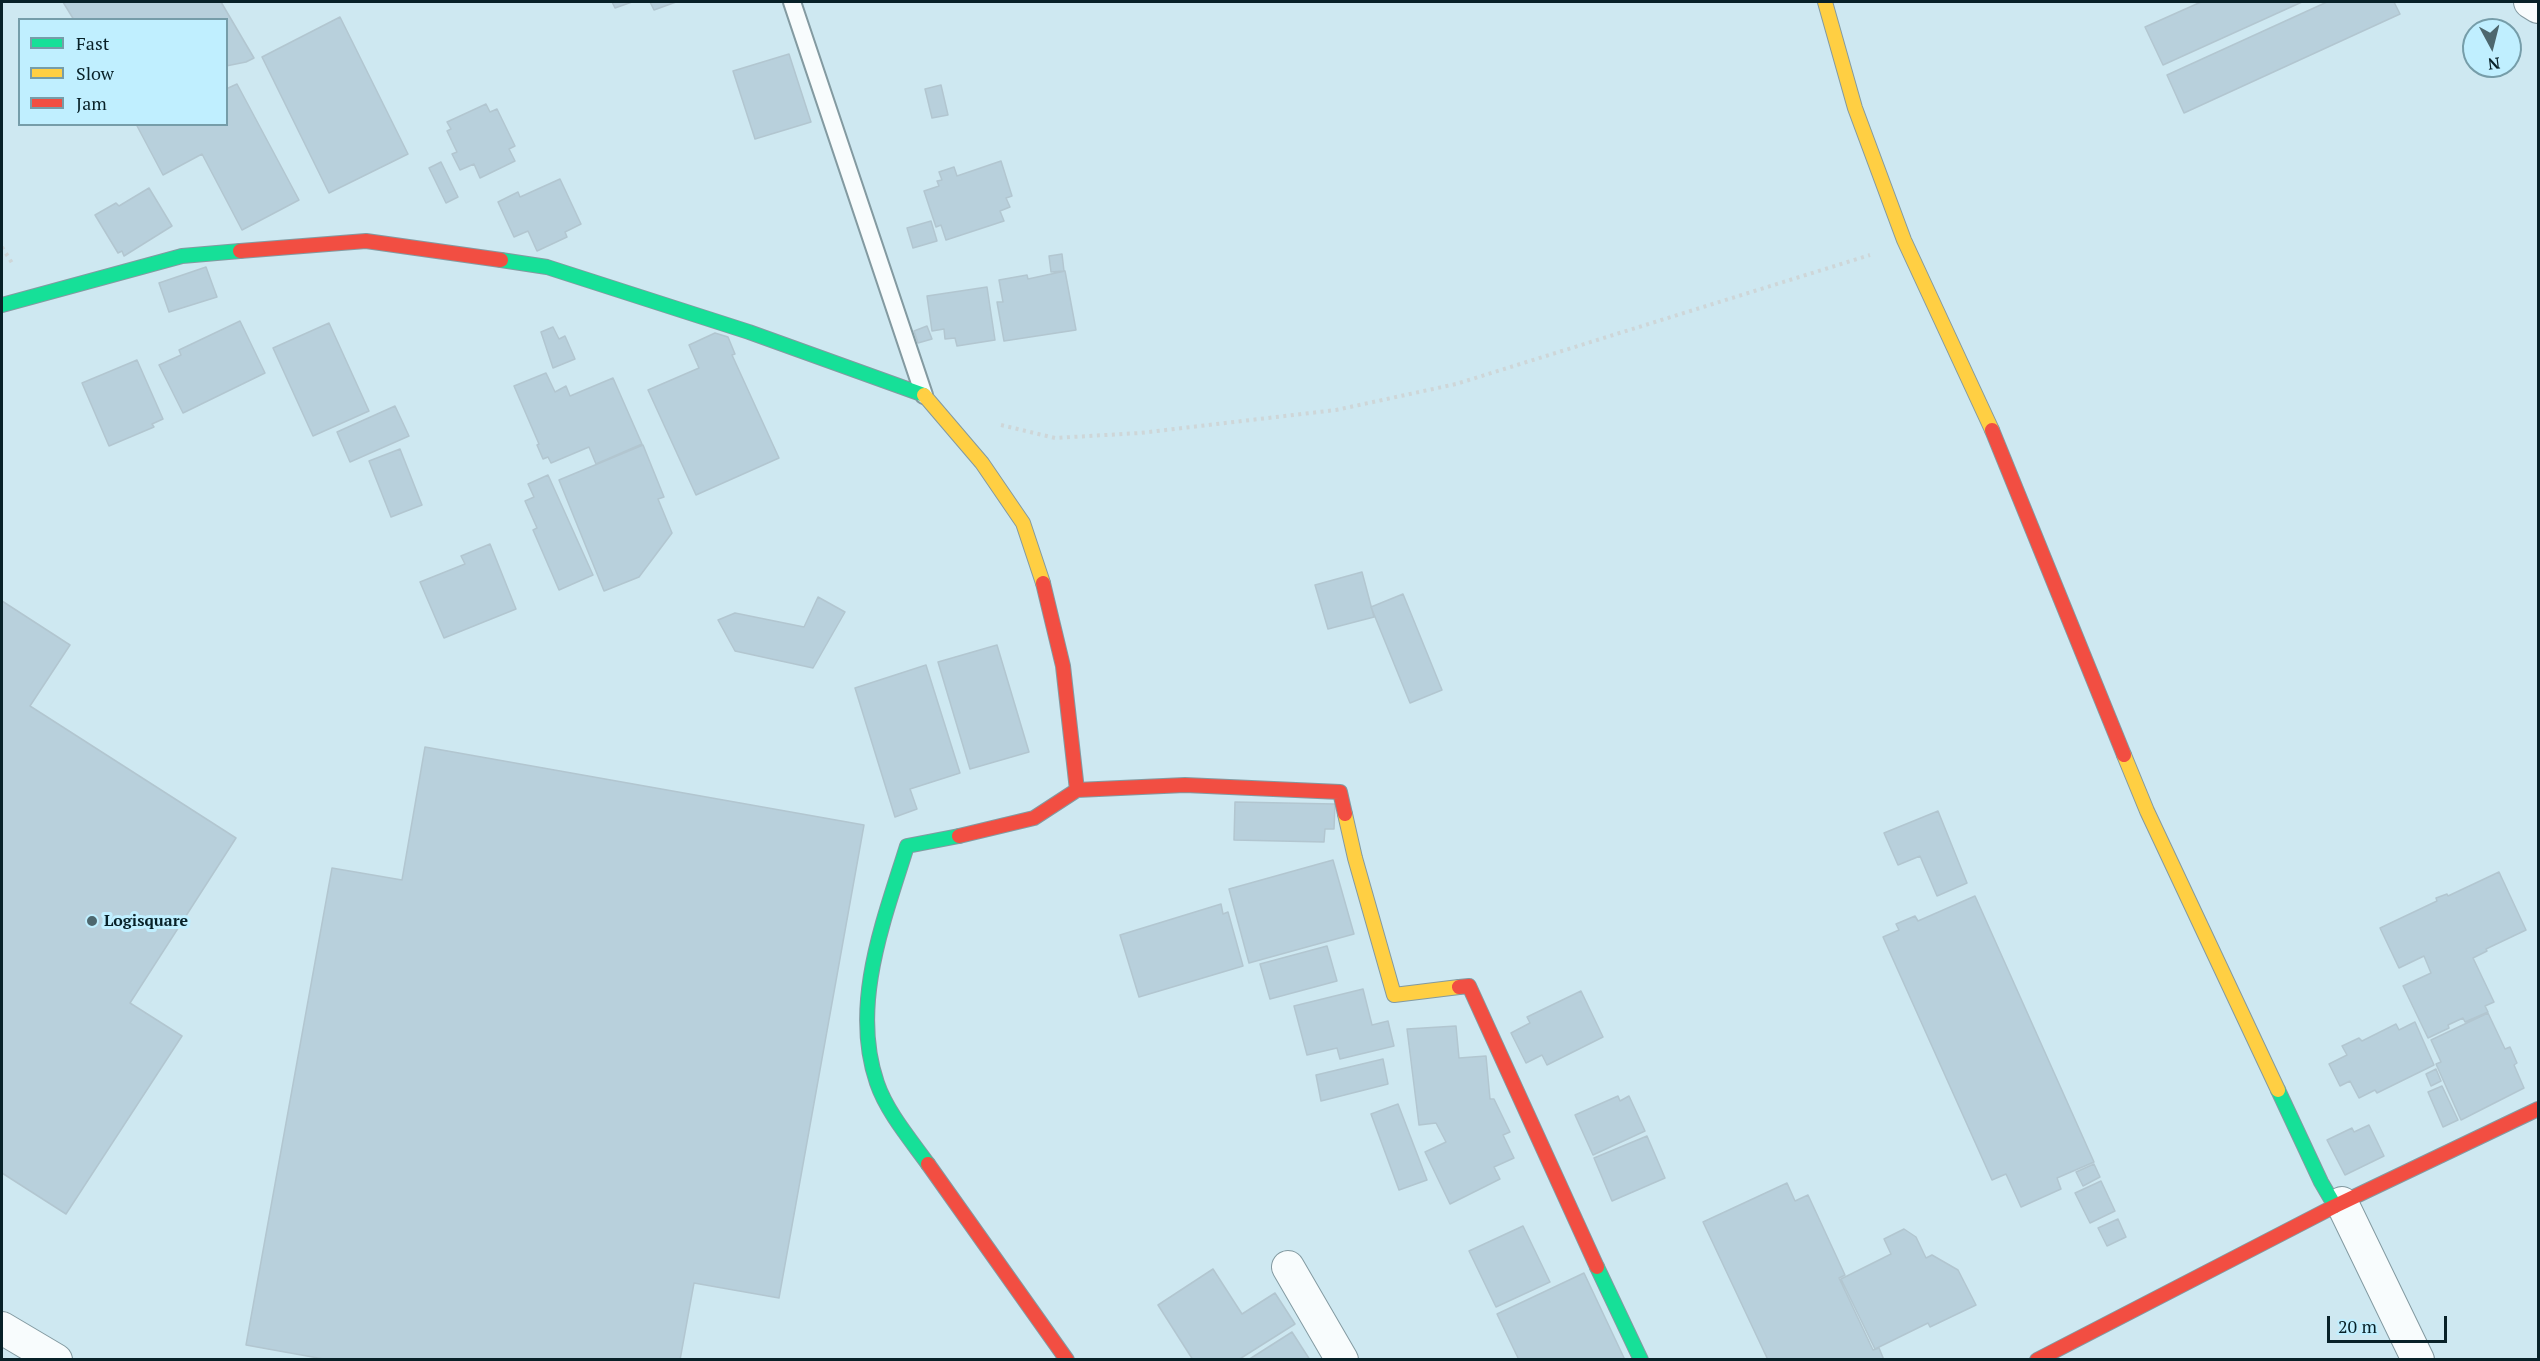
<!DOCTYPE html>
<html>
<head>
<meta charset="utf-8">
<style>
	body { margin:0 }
	#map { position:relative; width:2540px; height:1361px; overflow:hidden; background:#cee8f1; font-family:"PT Serif",serif }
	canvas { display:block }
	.frame { position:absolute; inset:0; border:3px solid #082128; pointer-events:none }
	.legend { position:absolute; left:18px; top:18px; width:210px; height:108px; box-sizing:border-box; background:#c0efff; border:2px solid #769da9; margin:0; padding:8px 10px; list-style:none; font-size:18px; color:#082128 }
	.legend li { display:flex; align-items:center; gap:12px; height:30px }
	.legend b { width:30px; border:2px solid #769da9 }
	.north { position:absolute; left:2462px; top:18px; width:60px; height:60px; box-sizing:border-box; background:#c0efff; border:2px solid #769da9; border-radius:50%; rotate:173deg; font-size:16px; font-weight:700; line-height:24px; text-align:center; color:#082128 }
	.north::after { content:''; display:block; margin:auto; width:21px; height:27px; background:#4d676e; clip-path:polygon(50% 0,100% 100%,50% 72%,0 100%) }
	.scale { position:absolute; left:2327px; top:1316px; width:120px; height:27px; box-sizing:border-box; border:3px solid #082128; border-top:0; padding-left:8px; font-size:18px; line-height:21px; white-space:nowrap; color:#082128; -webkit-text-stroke:4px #c0efff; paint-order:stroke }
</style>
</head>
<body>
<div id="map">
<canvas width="2540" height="1361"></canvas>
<div class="frame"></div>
<ul class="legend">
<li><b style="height:8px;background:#16e098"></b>Fast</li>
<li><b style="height:8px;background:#ffcf43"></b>Slow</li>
<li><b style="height:8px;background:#f24e42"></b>Jam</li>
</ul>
<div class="north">N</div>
<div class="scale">20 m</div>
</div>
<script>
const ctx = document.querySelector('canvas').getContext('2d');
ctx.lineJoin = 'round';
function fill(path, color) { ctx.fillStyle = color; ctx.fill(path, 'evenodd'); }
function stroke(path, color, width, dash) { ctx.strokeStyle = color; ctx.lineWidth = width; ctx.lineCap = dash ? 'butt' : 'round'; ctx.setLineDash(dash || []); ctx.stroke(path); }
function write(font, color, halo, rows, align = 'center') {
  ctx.font = font + ' "PT Serif",serif'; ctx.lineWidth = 6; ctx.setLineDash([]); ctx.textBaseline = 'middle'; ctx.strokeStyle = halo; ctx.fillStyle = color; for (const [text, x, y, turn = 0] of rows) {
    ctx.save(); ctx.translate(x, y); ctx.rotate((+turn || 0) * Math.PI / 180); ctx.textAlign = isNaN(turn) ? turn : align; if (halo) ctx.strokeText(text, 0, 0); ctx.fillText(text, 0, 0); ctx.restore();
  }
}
const building = new Path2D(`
	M 63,2 L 221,2 L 254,58 L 246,62 L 226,66 L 226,20 L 74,20 Z
	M 612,2 L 632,2 L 615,8 Z
	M 650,2 L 676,2 L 654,10 Z
	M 2201,2 L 2302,2 L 2163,65 L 2145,27 Z
	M 2327,2 L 2394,2 L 2400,14 L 2184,113 L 2167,75 Z
	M 340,17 L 408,154 L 329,193 L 262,57 Z
	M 789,54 L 811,122 L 755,139 L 733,71 Z
	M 237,84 L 299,200 L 242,230 L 202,154 L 163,175 L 136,124 L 226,124 L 226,89 Z
	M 941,85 L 948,115 L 932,118 L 925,89 Z
	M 486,104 L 490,112 L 497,109 L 515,146 L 509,149 L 515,161 L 480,178 L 474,164 L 460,170 L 452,154 L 457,152 L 447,131 L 451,129 L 447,122 Z
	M 1001,161 L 1012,196 L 1006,198 L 1010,207 L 1000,211 L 1004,221 L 946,240 L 941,225 L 936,227 L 924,191 L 939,186 L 937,181 L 942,180 L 939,172 L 954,167 L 957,176 Z
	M 441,162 L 458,197 L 446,203 L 429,168 Z
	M 560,179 L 581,224 L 565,232 L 567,237 L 537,251 L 528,231 L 514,237 L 498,202 L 518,192 L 520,197 Z
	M 149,188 L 172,226 L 124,256 L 122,251 L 118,253 L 95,215 L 116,203 L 119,206 Z
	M 931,221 L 937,241 L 913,248 L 907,228 Z
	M 1062,254 L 1064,271 L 1051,272 L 1049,256 Z
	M 206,267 L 217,297 L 169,312 L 159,283 Z
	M 1065,271 L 1076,330 L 1004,341 L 997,302 L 1003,302 L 999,280 L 1027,275 L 1028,279 Z
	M 987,287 L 995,340 L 957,346 L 955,338 L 945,339 L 944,329 L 932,331 L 927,296 Z
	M 240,321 L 265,373 L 183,413 L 159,365 L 181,355 L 179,350 Z
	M 329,323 L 369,411 L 313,436 L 273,348 Z
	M 927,326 L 932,339 L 918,343 L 914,331 Z
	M 553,327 L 559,339 L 565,336 L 575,359 L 553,368 L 541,332 Z
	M 715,333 L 728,337 L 735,354 L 732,355 L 779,458 L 696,495 L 648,390 L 699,368 L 689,345 Z
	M 137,360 L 163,419 L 152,424 L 154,427 L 109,446 L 82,383 Z
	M 546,373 L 555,392 L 566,386 L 570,396 L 613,378 L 642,444 L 596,464 L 589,447 L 551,463 L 548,457 L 543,459 L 537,445 L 539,444 L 514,386 Z
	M 395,406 L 409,436 L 350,462 L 337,432 Z
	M 643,445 L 664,497 L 658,499 L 672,533 L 639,577 L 604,591 L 559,480 Z
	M 400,449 L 422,505 L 391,517 L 369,461 Z
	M 548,475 L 593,575 L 559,590 L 533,530 L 537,528 L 525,501 L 534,497 L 528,484 Z
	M 490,544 L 516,609 L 444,638 L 420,582 L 465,564 L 461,556 Z
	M 1362,572 L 1374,617 L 1328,629 L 1315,585 Z
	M 1403,594 L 1442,690 L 1410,703 L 1371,607 Z
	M 818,597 L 845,612 L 813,668 L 735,651 L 718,620 L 735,613 L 804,627 Z
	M 2,601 L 70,645 L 30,706 L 236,838 L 130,1003 L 182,1036 L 66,1214 L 2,1173 Z
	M 997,645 L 1029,752 L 970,769 L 938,662 Z
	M 926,665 L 960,773 L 910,789 L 917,809 L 895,817 L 855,688 Z
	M 425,747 L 864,825 L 779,1298 L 694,1283 L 680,1360 L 329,1360 L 246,1345 L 332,868 L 402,880 Z
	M 1235,802 L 1335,804 L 1334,829 L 1325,829 L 1324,842 L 1234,840 Z
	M 1938,811 L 1967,883 L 1937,896 L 1920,856 L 1898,865 L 1884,833 Z
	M 1333,860 L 1354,934 L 1249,963 L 1229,889 Z
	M 2499,872 L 2526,930 L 2486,949 L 2487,951 L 2473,958 L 2494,1002 L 2485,1006 L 2488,1012 L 2465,1022 L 2463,1018 L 2448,1025 L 2449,1028 L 2428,1038 L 2403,986 L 2431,973 L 2424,956 L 2399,968 L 2380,928 L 2437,901 L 2436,898 L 2447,894 L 2448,896 Z
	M 1975,896 L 2094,1162 L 2057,1178 L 2061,1189 L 2021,1207 L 2006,1174 L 1992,1180 L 1883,937 L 1899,930 L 1896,924 L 1915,916 L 1918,921 Z
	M 1221,904 L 1223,914 L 1228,912 L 1243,966 L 1139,997 L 1120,935 Z
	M 1327,946 L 1337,981 L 1270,999 L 1260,964 Z
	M 1363,989 L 1372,1025 L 1388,1021 L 1394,1046 L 1340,1059 L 1337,1048 L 1307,1055 L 1294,1006 Z
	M 1581,991 L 1603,1037 L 1547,1065 L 1542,1055 L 1526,1063 L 1511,1033 L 1530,1023 L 1527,1017 Z
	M 2488,1013 L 2505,1049 L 2510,1047 L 2517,1063 L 2514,1065 L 2524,1088 L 2461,1120 L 2436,1064 L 2441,1062 L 2431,1040 Z
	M 2415,1022 L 2434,1065 L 2377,1093 L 2375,1090 L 2359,1098 L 2350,1081 L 2340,1086 L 2329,1064 L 2347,1055 L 2342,1046 L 2359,1038 L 2362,1041 L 2396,1024 L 2399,1030 Z
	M 1456,1026 L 1459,1058 L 1486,1056 L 1490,1099 L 1494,1099 L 1510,1132 L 1503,1135 L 1514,1158 L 1494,1167 L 1500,1179 L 1450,1204 L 1425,1152 L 1446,1142 L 1436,1123 L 1419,1125 L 1407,1029 Z
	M 1383,1059 L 1388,1084 L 1321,1101 L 1316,1075 Z
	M 2436,1069 L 2441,1081 L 2431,1086 L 2426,1074 Z
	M 2442,1086 L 2458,1120 L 2443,1127 L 2428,1092 Z
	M 1618,1096 L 1620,1101 L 1629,1096 L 1645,1131 L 1593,1155 L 1575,1115 Z
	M 1398,1104 L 1427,1180 L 1399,1190 L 1371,1114 Z
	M 2369,1125 L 2384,1156 L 2345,1175 L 2327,1140 L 2352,1128 L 2354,1132 Z
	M 1647,1136 L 1665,1178 L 1612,1201 L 1594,1158 Z
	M 2094,1164 L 2100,1177 L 2083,1186 L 2076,1172 Z
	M 2101,1181 L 2115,1211 L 2090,1223 L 2075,1193 Z
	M 1787,1183 L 1795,1201 L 1808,1195 L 1845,1275 L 1839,1278 L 1873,1350 L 1879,1348 L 1884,1360 L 1768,1360 L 1703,1222 Z
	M 2118,1219 L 2126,1237 L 2107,1246 L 2098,1228 Z
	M 1523,1226 L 1550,1282 L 1496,1307 L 1469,1251 Z
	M 1904,1229 L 1916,1237 L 1926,1258 L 1932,1255 L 1958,1270 L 1976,1305 L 1930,1327 L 1928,1323 L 1875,1349 L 1841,1279 L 1891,1254 L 1884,1239 Z
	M 1213,1269 L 1242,1314 L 1275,1293 L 1295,1324 L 1238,1360 L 1193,1360 L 1158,1305 Z
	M 1584,1273 L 1625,1360 L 1519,1360 L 1497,1314 Z
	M 1292,1332 L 1310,1360 L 1248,1360 Z`);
const path = new Path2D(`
	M 2,247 L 12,263
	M 1001,425 L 1055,438 L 1140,433 L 1336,410 L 1456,384 L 1870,255`);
const lane = new Path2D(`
	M 792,2 L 924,395`);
const street = new Path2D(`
	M 2530,2 L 2538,7
	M 2342,1203 L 2418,1360
	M 1288,1267 L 1342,1360
	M 2,1328 L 56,1360`);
const fast = new Path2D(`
	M 501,260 L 547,267 L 749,332 L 924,395
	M 2,305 L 182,256 L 240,251
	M 2278,1090 L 2321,1182 L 2335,1206
	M 928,1164 C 910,1139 887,1112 877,1083 C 850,1005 884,920 907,846 L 959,836
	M 1597,1267 L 1641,1360`);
const slow = new Path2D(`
	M 1825,2 L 1855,108 L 1904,240 L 1992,430
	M 924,395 L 982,463 L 1023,523 L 1043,583
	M 2124,755 L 2147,811 L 2278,1090
	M 1345,814 L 1355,858 L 1394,995 L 1459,987`);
const jam = new Path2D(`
	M 240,251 L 366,241 L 501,260
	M 1992,430 L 2124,755
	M 1043,583 L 1063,666 L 1077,790
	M 959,836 L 1034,818 L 1077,790 L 1185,785 L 1340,792 L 1345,814
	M 1459,987 L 1469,986 L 1597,1267
	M 928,1164 L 1067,1360
	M 2037,1360 L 2335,1206 L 2538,1109`);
const markers = [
	[92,921,6,"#4d676e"]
];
const poiNames = [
	["Logisquare",104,921]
];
fill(building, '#b8d0dc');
stroke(building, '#b2c6d0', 1.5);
stroke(lane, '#839aa1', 20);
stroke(street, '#839aa1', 34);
stroke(fast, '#839aa1', 16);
stroke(slow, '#839aa1', 16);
stroke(jam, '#839aa1', 16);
stroke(path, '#ced6d8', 4, [3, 4.5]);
stroke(lane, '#f8fcfd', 16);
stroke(street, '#f8fcfd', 32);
stroke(fast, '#16e098', 14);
stroke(slow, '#ffcf43', 14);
stroke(jam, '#f24e42', 14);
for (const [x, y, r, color] of markers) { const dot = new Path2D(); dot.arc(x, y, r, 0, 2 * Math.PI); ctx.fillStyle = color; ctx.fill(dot); stroke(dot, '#c0efff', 2); }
write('bold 16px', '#082128', '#c0efff', poiNames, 'left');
</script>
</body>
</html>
